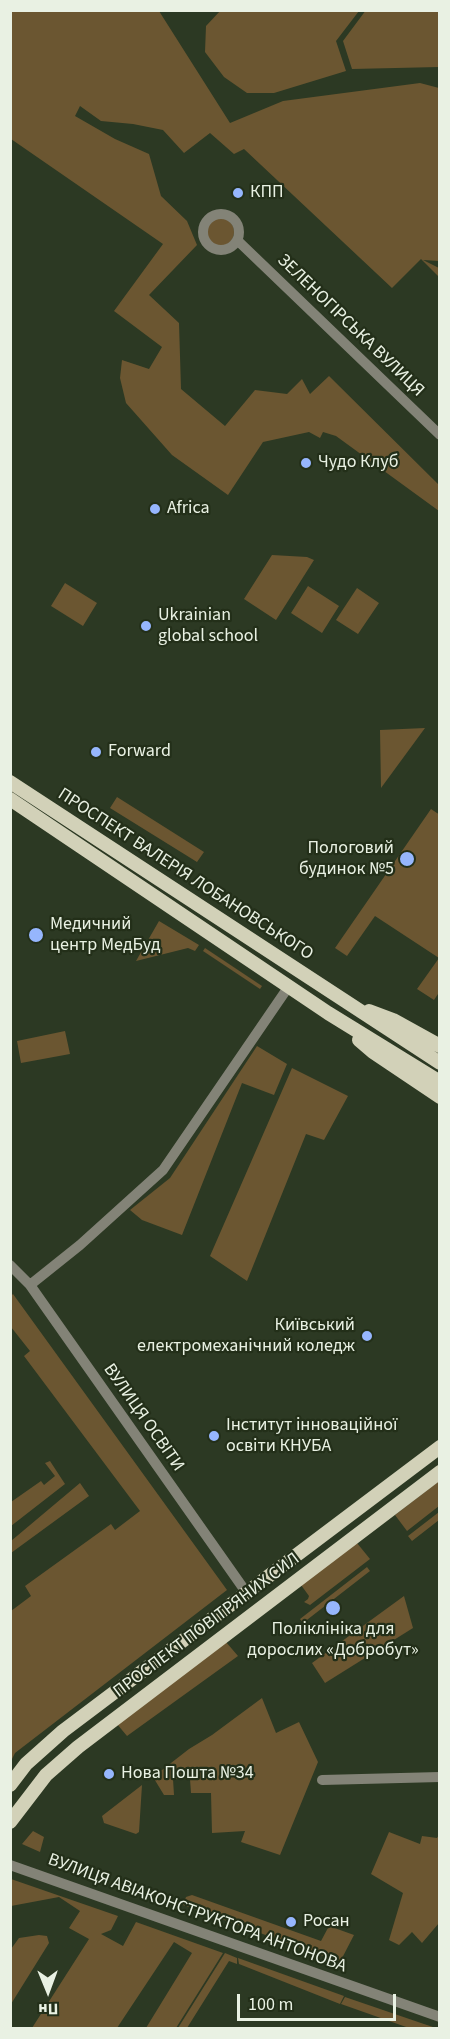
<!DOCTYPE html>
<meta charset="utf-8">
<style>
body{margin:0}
#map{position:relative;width:450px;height:2039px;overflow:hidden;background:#2c3923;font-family:"Source Sans 3",sans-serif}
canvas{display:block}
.frame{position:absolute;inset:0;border:12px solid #e9f1e3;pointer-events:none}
.north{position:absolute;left:18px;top:1961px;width:60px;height:60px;-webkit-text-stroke:4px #232f19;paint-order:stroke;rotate:179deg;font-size:16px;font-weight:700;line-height:24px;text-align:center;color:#e9f1e3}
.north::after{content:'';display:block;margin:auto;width:21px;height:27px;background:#e9f1e3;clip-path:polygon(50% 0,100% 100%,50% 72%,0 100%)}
.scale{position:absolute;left:237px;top:1994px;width:159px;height:27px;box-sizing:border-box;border:3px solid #e9f1e3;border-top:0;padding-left:8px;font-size:18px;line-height:21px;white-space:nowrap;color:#e9f1e3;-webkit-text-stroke:4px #232f19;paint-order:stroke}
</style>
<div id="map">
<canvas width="450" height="2039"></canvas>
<div class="frame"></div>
<div class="north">Пн</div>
<div class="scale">100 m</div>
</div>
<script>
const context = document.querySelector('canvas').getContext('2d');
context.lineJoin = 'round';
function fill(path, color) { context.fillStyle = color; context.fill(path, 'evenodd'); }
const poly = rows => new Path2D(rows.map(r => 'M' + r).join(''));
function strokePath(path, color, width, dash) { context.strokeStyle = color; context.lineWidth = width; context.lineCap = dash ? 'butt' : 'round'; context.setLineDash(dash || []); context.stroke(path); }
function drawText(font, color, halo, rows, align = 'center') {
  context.font = font + ' "Source Sans 3",sans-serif'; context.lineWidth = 4.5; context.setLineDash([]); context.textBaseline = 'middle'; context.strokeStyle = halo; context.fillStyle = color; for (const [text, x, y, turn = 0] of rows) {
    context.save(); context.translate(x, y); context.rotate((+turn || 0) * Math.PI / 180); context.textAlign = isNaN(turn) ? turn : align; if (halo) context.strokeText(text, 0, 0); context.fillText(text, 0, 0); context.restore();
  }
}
fill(poly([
 [11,10,159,11,230,123,283,101,420,83,439,88,439,261,423,260,439,268,439,277,421,259,392,288,244,149,234,154,210,133,184,153,163,130,133,124,101,121,80,106,75,116,115,139,149,154,161,196,187,221,197,245,149,295,179,323,181,389,225,426,255,390,287,394,302,379,310,394,329,376,439,485,439,511,336,436,323,432,320,438,309,432,263,442,228,495,172,455,126,403,120,378,122,360,149,369,162,347,114,311,163,244,11,139],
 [221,10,359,11,336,41,346,71,274,93,247,93,224,77,205,52,206,26],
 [366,10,439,11,439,67,352,69,343,41],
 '206 232a14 14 0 1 1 28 0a14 14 0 1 1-28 0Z',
 [272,555,307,557,314,560,276,620,244,599],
 [65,583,97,603,83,626,51,606],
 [308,586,339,606,322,633,291,613],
 [357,588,379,603,358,634,336,620],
 [425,728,381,788,380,730],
 [117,797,204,852,197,862,110,808],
 [431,809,440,815,440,991,434,1000,417,989,439,958,375,916,347,956,335,948],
 [159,921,199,945,195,951,188,948,136,961],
 [205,948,262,986,260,989,203,951],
 [65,1031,70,1054,21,1063,17,1041],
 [257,1046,287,1064,274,1095,242,1083,182,1235,142,1220,130,1210,170,1178],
 [292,1068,348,1096,324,1140,306,1134,247,1281,210,1256],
 [13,1294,227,1590,15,1753,11,1761,11,1611,31,1596,25,1586,111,1524,115,1530,140,1511,24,1356,30,1351,11,1327,11,1296],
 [50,1461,65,1484,11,1526,11,1502,41,1481,44,1485,55,1476,45,1463],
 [439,1481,439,1506,407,1531,395,1515],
 [80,1483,89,1496,11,1553,11,1541],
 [439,1512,439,1520,412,1541,408,1536],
 [357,1543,370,1559,310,1605,304,1602,308,1599,309,1596,301,1585],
 [367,1567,370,1571,303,1623,300,1619],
 [404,1596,413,1628,325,1683,312,1663],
 [226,1642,238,1656,127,1736,117,1724],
 [262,1698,276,1733,299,1722,318,1762,280,1855,241,1842,245,1831,212,1833,211,1793,191,1793,190,1779,173,1779,174,1795,164,1795,153,1777,189,1749,212,1735],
 [142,1785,139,1832,136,1834,104,1823,102,1816],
 [33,1831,44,1837,40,1852,22,1844],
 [389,1832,420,1844,422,1836,437,1838,439,1835,439,1923,422,1943,412,1932,399,1945,389,1940,403,1893,371,1874],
 [11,1879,118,1916,111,1930,101,1934,123,1946,136,1922,223,1953,176,2028,146,2028,192,1953,174,1942,117,2028,32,2028,89,1939,69,1928,80,1911,59,1897,11,1906],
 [192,1895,321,1941,329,1926,354,1935,340,1962,183,1905,186,1897],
 [39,1935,47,1936,49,1943,11,2004,11,1949,19,1938],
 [225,1953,237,1958,237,1964,229,1961,187,2028,178,2028],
 [238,1958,344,1996,340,2004,239,1964],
 [345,1997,421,2023,436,2028,409,2028,341,2004]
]), '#6b5631');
strokePath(poly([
 '203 232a18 18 0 1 1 36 0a18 18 0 1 1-36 0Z',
 [237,240,440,435],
 [10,1265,30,1285,246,1592],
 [30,1285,80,1245,163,1170,289,986],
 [322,1780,440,1777],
 [10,1865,440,2017]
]), '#838377', 10);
strokePath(poly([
 [10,782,440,1063],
 [10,799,328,1013,440,1082],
 [369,1011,393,1020,440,1046],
 [359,1040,373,1052,440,1097],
 [10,1785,26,1764,63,1731,440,1447],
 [10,1822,46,1775,78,1747,440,1472]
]), '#d2d1b8', 14);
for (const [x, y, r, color] of [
 [238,193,6,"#96b6fd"],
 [306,463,6,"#96b6fd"],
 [155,509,6,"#96b6fd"],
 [146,626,6,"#96b6fd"],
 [96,752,6,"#96b6fd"],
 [407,859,8,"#96b6fd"],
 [36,935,8,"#96b6fd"],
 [367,1336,6,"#96b6fd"],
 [214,1436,6,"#96b6fd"],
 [333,1608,8,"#96b6fd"],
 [109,1774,6,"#96b6fd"],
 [291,1922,6,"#96b6fd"]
]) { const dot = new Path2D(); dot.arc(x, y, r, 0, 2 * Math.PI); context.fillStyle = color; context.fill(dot); strokePath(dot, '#232f19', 2); }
drawText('18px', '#e9f1e3', '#232f19', [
 ["КПП",250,193],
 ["Чудо Клуб",318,463],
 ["Africa",167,509],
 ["Ukrainian",158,616],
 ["global school",158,637],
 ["Forward",108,752],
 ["Пологовий",394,849,"right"],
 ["будинок №5",394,870,"right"],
 ["Медичний",50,925],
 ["центр МедБуд",50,946],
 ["Київський",355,1326,"right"],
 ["електромеханічний коледж",355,1347,"right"],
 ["Інститут інноваційної",226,1426],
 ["освіти КНУБА",226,1447],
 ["Поліклініка для",333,1630,"center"],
 ["дорослих «Добробут»",333,1651,"center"],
 ["Нова Пошта №34",121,1774],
 ["Росан",303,1922]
], 'left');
drawText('18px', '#e9f1e3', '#232f19', [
 ["ЗЕЛЕНОГІРСЬКА ВУЛИЦЯ",350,326,44],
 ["ПРОСПЕКТ ВАЛЕРІЯ ЛОБАНОВСЬКОГО",185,875,33],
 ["ВУЛИЦЯ ОСВІТИ",143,1418,55],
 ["ПРОСПЕКТ ПОВІТРЯНИХ СИЛ",207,1626,-37],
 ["ВУЛИЦЯ АВІАКОНСТРУКТОРА АНТОНОВА",197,1914,20]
]);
</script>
